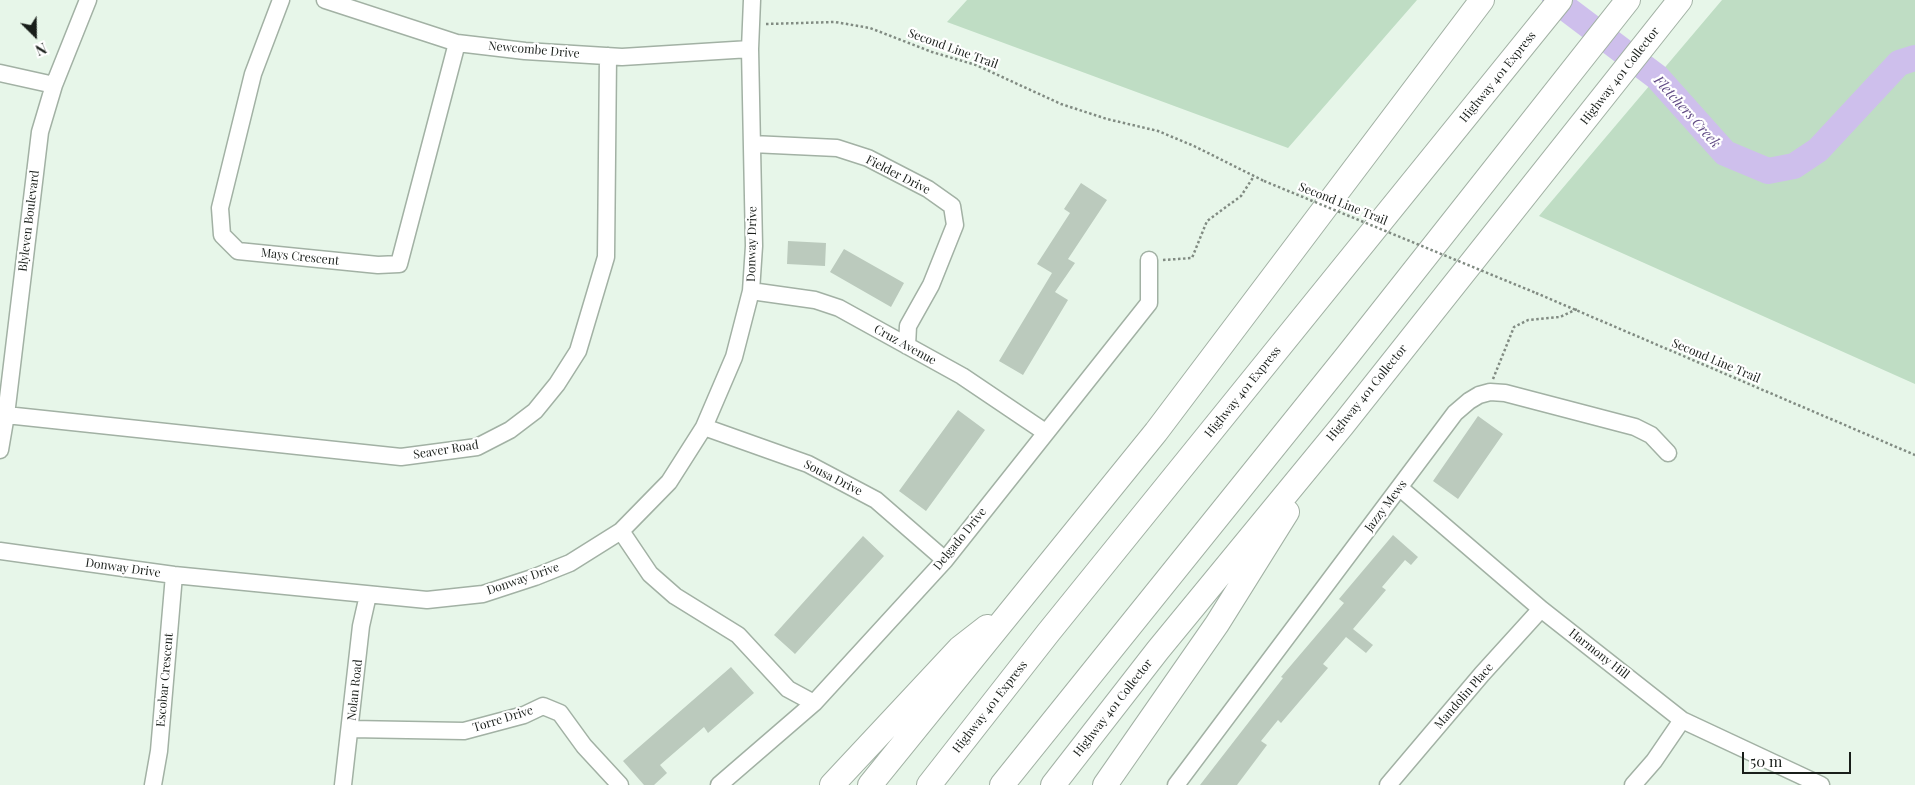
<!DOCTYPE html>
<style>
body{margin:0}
#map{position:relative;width:1915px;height:785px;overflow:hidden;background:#e7f6e9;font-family:"Playfair Display",serif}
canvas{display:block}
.north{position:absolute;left:10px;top:10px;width:50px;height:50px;-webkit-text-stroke:4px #fff;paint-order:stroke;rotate:157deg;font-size:14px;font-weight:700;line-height:20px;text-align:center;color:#191e1a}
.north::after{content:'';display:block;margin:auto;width:18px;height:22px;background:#191e1a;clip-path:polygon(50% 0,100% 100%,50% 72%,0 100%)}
.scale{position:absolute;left:1742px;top:752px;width:109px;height:22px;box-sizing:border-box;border:2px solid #191e1a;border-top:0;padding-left:6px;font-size:15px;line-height:18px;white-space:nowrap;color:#191e1a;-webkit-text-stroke:4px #fff;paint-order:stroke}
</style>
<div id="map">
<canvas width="1915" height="785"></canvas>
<div class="north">N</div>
<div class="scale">50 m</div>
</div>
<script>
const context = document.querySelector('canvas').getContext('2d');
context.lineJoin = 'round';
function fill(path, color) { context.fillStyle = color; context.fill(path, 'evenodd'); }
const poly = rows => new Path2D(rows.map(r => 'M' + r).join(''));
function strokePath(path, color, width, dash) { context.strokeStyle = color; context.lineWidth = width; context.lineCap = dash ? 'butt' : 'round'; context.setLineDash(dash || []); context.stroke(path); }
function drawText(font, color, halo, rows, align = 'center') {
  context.font = font + ' "Playfair Display",serif'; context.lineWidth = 4.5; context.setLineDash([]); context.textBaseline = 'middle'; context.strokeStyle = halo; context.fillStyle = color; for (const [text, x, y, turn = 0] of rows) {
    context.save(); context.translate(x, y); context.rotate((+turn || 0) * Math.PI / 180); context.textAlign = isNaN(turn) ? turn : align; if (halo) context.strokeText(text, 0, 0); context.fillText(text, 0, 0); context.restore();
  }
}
fill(poly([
 [967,0,1417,0,1288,148,947,22],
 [1722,0,1915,0,1915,384,1539,216]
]), '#bfddc4');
strokePath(poly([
 [1555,0,1657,77,1725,153,1768,171,1794,166,1818,150,1899,63,1915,58]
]), '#cebfec', 26);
fill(poly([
 [1081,183,1107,200,1068,259,1075,263,1055,292,1068,300,1023,375,999,361,1052,273,1037,264,1070,213,1064,209],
 [788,241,826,243,825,266,787,264],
 [844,249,904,283,891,307,830,272],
 [958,410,985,430,926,511,899,491],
 [1478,416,1503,434,1458,499,1433,481],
 [1393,535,1418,557,1411,565,1405,560,1382,587,1386,590,1353,629,1373,645,1366,653,1346,637,1323,664,1328,668,1281,723,1278,720,1261,741,1267,745,1237,785,1200,785,1283,678,1281,677,1344,603,1339,599],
 [863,536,884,556,795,654,774,635],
 [731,667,754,693,708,733,704,727,660,765,667,773,654,785,644,785,623,761]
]), '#bbcabd');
const minor = poly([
 [281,0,253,74,220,208,222,235,238,251,378,265,399,264,457,43],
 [325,0,457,43,525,51,622,57,750,49],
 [0,73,54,85],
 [752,144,837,148,868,158,928,189,952,206,955,225,931,285,908,326,907,346],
 [751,291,815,300,839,308,962,376,1045,432],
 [6,415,401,457,477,447,510,430,535,411,557,384,578,351,606,257,608,56],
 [704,427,808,464,876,500,945,560],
 [0,450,6,415,40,132,54,85,88,0],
 [1400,488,1541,609,1682,720,1821,785],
 [621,531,650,574,675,596,738,635,788,689,814,703],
 [0,551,174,575,427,600,483,594,535,577,570,563,621,531,669,482,704,427,734,357,751,291,754,246,750,49,752,0],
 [351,729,464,731,524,715,543,706,560,713,584,746,620,785],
 [153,785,159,751,174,575],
 [343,785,361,626,368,595],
 [719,785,814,703,945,560,1149,303,1149,260],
 [1176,785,1455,413,1469,401,1479,395,1490,392,1505,393,1635,427,1651,435,1668,453],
 [1388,785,1482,674,1541,609],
 [1633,785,1654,761,1682,720]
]);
const highway = poly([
 [832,785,960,648,987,627],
 [870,785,1156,432,1482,0],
 [929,785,1048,633,1560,0],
 [1002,785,1347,356,1628,0],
 [1053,785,1158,650,1342,426,1680,0],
 [1105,785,1217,624,1287,512]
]);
strokePath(minor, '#a2b1a4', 19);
strokePath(highway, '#a2b1a4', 26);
strokePath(poly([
 [766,24,835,22,870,28,932,52,976,65,1061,104,1107,119,1158,131,1194,146,1264,181],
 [1163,260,1192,258,1207,221,1241,196,1254,176],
 [1536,293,1915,455],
 [1493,379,1514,327,1528,320,1560,317,1577,309]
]), '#818b82', 2.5, [2.5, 2.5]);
strokePath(minor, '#fff', 16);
strokePath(highway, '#fff', 24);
strokePath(poly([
 [1264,181,1536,293]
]), '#818b82', 2.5, [2.5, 2.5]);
drawText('12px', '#191e1a', '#fff', [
 ["Second Line Trail",953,49,20],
 ["Newcombe Drive",534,50,5],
 ["Highway 401 Collector",1620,76,-52],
 ["Highway 401 Express",1498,77,-51],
 ["Fielder Drive",898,175,27],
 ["Second Line Trail",1343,204,22],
 ["Blyleven Boulevard",29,221,-83],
 ["Donway Drive",752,244,-89],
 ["Mays Crescent",300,257,6],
 ["Cruz Avenue",905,345,29],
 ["Second Line Trail",1716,361,23],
 ["Highway 401 Express",1243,392,-51],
 ["Highway 401 Collector",1367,393,-51],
 ["Seaver Road",446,450,-9],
 ["Sousa Drive",833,478,27],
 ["Jazzy Mews",1386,506,-53],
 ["Delgado Drive",960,539,-51],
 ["Donway Drive",123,568,8],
 ["Donway Drive",523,579,-19],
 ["Harmony Hill",1599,654,38],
 ["Escobar Crescent",165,680,-85],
 ["Nolan Road",355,690,-84],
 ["Mandolin Place",1464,696,-49],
 ["Highway 401 Express",990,707,-52],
 ["Highway 401 Collector",1113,708,-52],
 ["Torre Drive",503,719,-17]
]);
drawText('italic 14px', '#604a84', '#fff', [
 ["Fletchers Creek",1687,112,48]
]);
</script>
